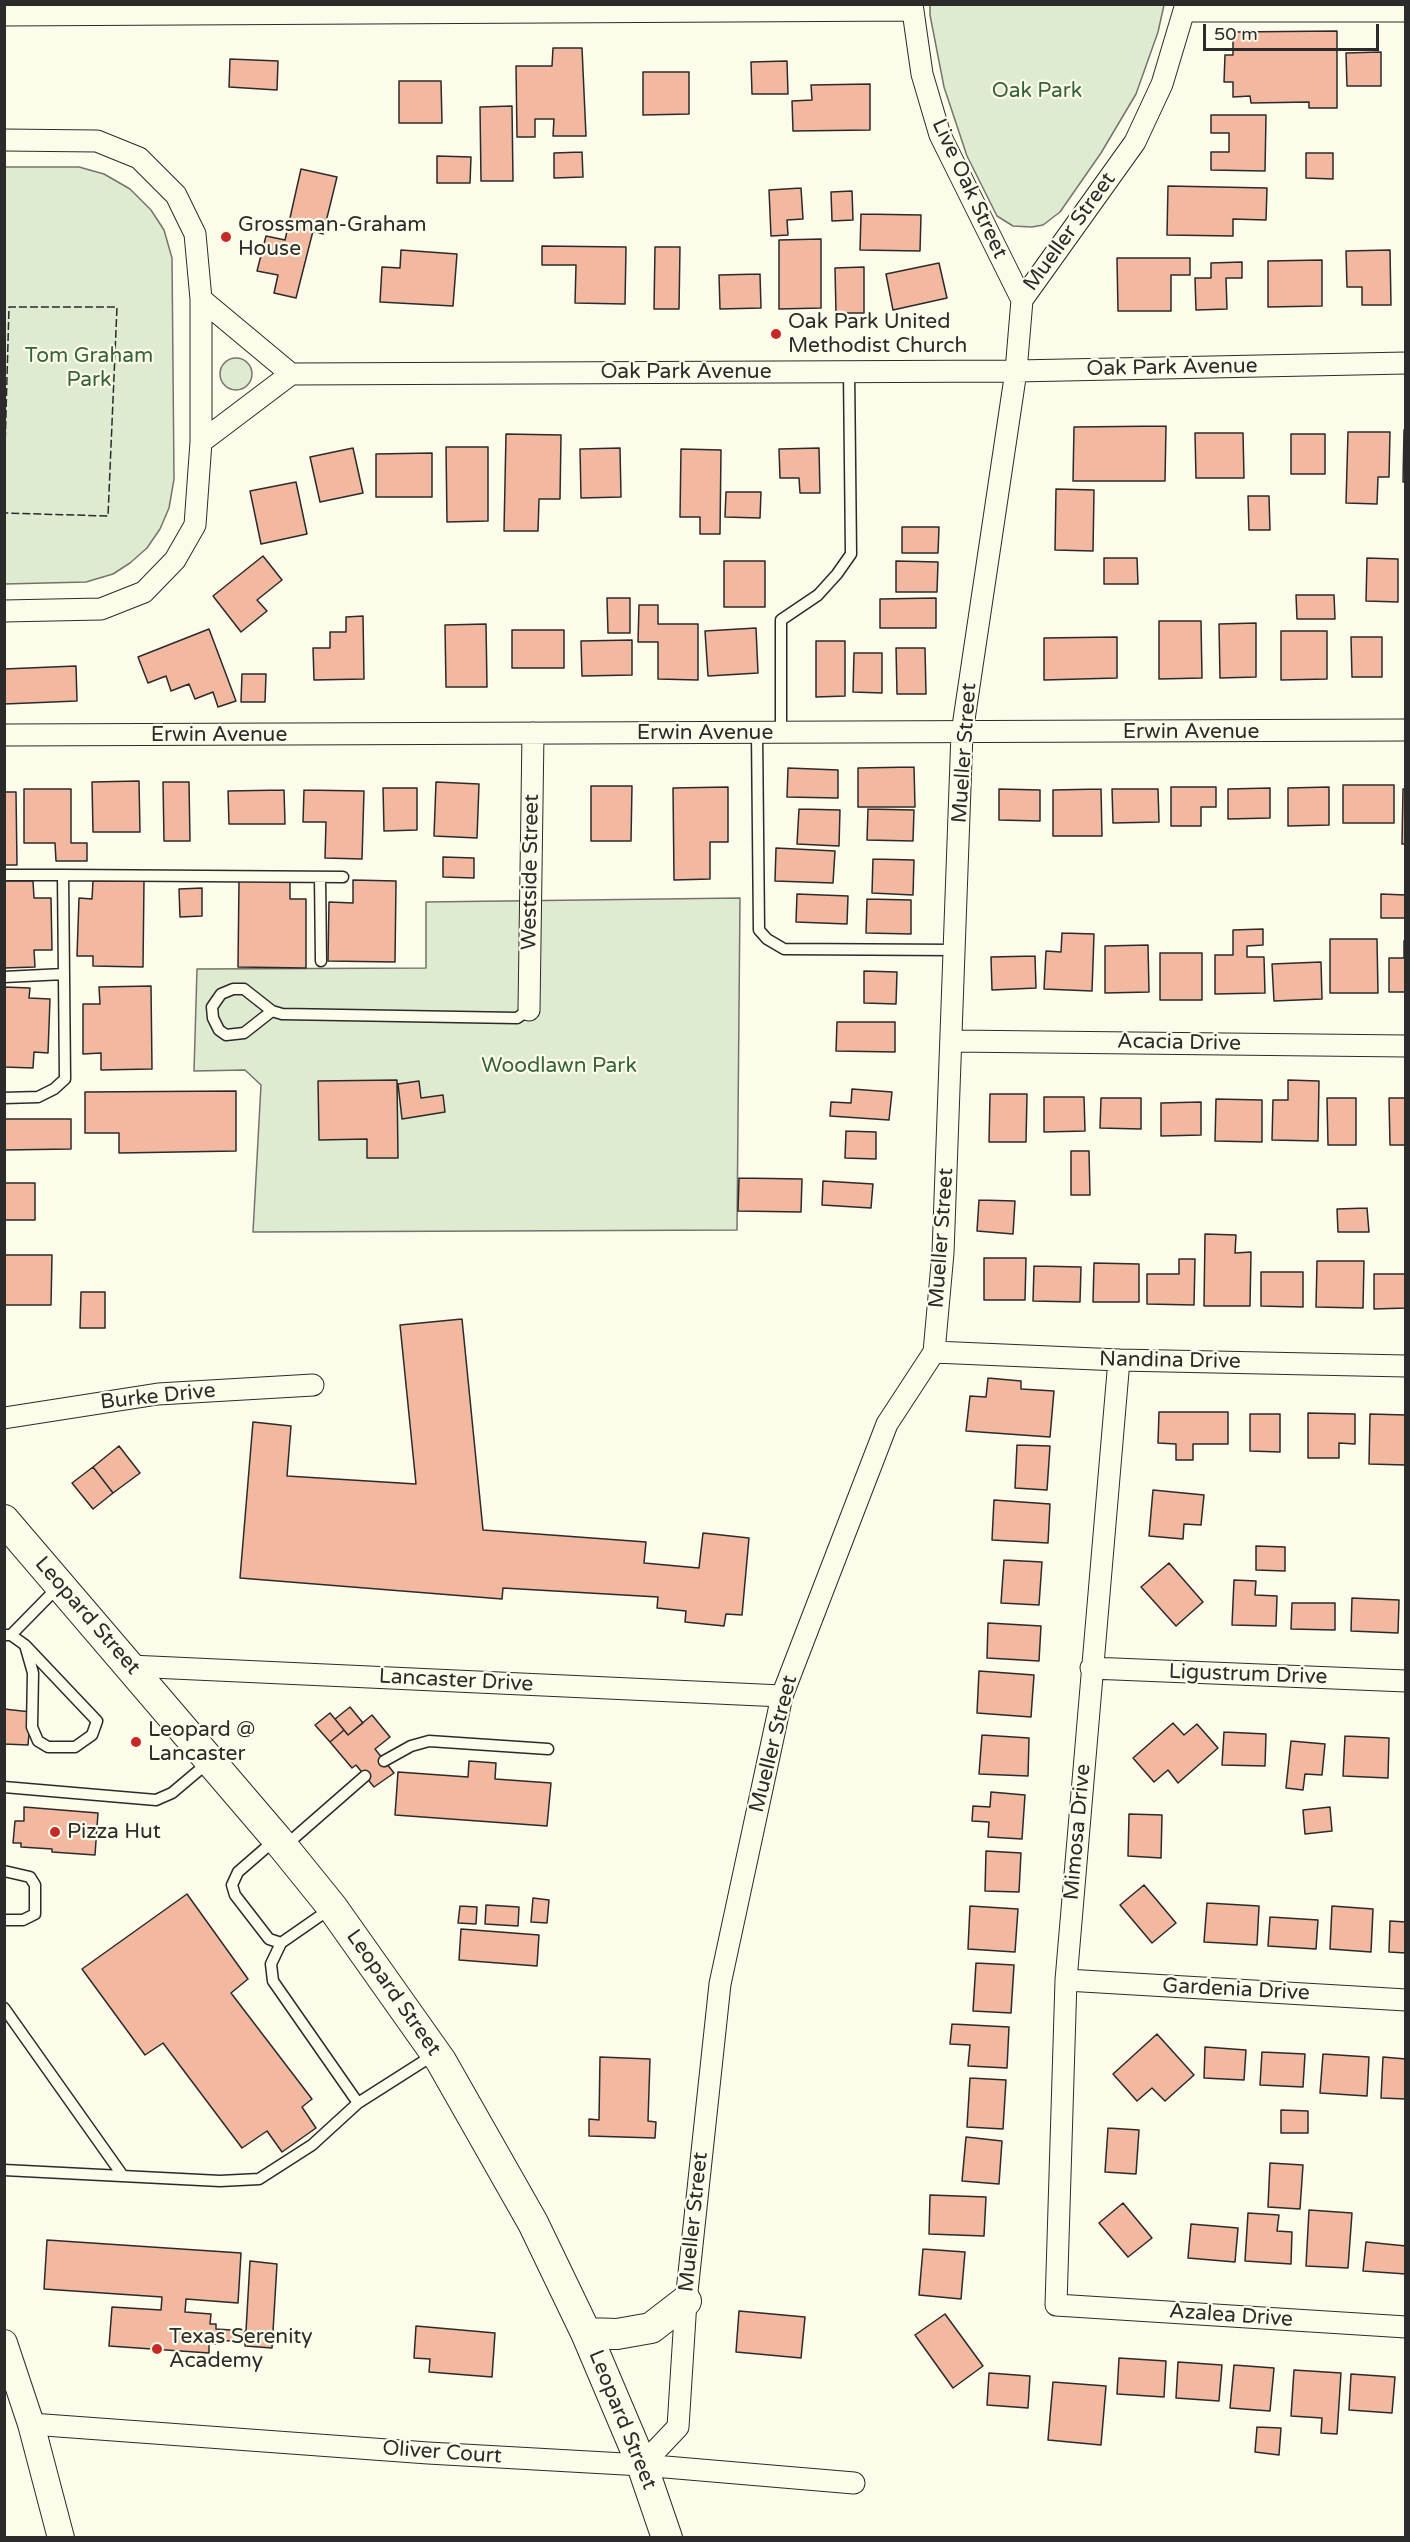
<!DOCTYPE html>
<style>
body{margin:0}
#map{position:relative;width:1410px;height:2542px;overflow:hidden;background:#fdfbea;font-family:"Varela Round",sans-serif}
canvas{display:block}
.frame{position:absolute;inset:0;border:6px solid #2b2b2b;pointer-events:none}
.scale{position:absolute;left:1203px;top:24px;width:176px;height:27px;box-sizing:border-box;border:3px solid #2b2b2b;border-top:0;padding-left:8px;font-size:18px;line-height:21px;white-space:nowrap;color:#2b2b2b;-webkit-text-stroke:4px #fdfbea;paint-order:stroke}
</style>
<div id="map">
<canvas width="1410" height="2542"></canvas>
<div class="frame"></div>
<div class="scale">50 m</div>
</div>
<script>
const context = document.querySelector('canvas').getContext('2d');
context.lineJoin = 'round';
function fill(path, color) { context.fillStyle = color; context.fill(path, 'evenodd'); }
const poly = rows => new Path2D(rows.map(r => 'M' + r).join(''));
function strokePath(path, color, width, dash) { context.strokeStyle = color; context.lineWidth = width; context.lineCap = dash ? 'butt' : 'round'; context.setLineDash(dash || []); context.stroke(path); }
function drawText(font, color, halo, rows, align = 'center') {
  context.font = font + ' "Varela Round",sans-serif'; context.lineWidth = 4.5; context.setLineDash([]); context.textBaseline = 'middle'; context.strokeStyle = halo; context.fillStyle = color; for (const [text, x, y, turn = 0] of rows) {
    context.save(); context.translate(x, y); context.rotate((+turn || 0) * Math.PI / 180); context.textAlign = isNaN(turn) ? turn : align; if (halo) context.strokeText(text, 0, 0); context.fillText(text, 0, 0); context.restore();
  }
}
const green = poly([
 [930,5,1164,5,1158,32,1136,94,1101,153,1060,212,1043,225,1032,227,1013,226,997,216,967,156,944,87,930,15,930,5],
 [5,167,79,167,104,174,130,189,151,210,164,230,172,258,174,479,169,508,160,529,147,548,130,563,113,574,86,582,5,584,5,167],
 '220 374a16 16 0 1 1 32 0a16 16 0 1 1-32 0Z',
 [740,898,737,1230,253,1232,261,1085,245,1070,194,1071,197,969,426,968,426,902,740,898]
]);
fill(green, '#deebd1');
strokePath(green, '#74746e', 1.5);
const building = poly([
 [1337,31,1337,108,1309,108,1309,102,1251,103,1250,96,1233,97,1233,82,1224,82,1225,55,1233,55,1233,32,1337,31],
 [553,48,582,48,586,136,553,136,554,119,535,119,535,137,517,137,516,66,552,66,553,48],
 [1381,52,1381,86,1347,86,1346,53,1381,52],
 [230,59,278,61,277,90,229,87,230,59],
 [787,61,788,94,752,94,751,62,787,61],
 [643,72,689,72,689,114,643,115,643,72],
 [399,81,441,81,442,123,399,123,399,81],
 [870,84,870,130,793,131,792,101,812,100,811,85,870,84],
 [512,106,513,181,481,181,480,107,512,106],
 [1211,115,1266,115,1265,171,1211,170,1211,152,1229,152,1229,133,1211,133,1211,115],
 [582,152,583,177,554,178,554,153,582,152],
 [1306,153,1333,153,1333,179,1306,178,1306,153],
 [437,156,471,157,470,183,437,183,437,156],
 [301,169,337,177,323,234,313,231,296,298,274,293,278,275,257,271,266,236,285,240,301,169],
 [1168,186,1267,188,1266,220,1233,219,1233,236,1167,235,1168,186],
 [801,188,803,219,787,220,788,235,771,236,769,190,801,188],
 [852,191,853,220,832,221,831,192,852,191],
 [861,214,921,215,920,251,860,250,861,214],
 [821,239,821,308,779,309,779,240,821,239],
 [542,246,626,247,625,304,575,303,576,265,542,265,542,246],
 [655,247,680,247,679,309,654,309,655,247],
 [401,250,457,254,453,306,380,302,382,267,400,268,401,250],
 [1390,250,1391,305,1362,305,1362,287,1347,287,1346,251,1390,250],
 [1117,258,1190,258,1190,275,1171,275,1171,311,1118,311,1117,258],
 [1322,260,1322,306,1268,307,1268,261,1322,260],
 [1242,262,1242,278,1226,278,1227,309,1196,310,1195,278,1211,278,1211,263,1242,262],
 [939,263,947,298,893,310,886,274,939,263],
 [864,267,864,313,836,313,835,268,864,267],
 [760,274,761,308,720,309,719,275,760,274],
 [1166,426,1165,481,1073,481,1074,427,1166,426],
 [1404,430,1406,430,1406,482,1403,482,1404,430],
 [1348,432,1390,432,1389,477,1378,477,1377,504,1346,503,1348,432],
 [1195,433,1243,433,1244,478,1196,478,1195,433],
 [506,434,561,435,560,499,539,499,538,531,504,531,506,434],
 [1291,434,1325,434,1325,474,1291,474,1291,434],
 [446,447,488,447,488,521,447,522,446,447],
 [353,448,363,493,320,502,310,457,353,448],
 [620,448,621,497,581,498,580,449,620,448],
 [819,448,820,493,800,493,799,478,780,478,779,449,819,448],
 [681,449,721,450,720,534,700,534,700,517,680,517,681,449],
 [432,453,432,497,376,497,376,454,432,453],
 [296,482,307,534,261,544,250,491,296,482],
 [1056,489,1094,490,1093,551,1055,550,1056,489],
 [726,492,761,492,760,518,725,517,726,492],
 [1248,496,1269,496,1270,530,1249,530,1248,496],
 [902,527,939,527,938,553,902,553,902,527],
 [263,556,282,580,257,600,267,611,241,632,213,596,263,556],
 [1104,558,1137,558,1138,584,1104,584,1104,558],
 [1367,558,1398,559,1398,602,1366,601,1367,558],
 [724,561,765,561,765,607,724,607,724,561],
 [896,561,938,562,937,592,896,592,896,561],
 [1296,595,1334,595,1335,619,1297,619,1296,595],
 [607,598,630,598,630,633,608,633,607,598],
 [936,598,936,628,880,628,880,599,936,598],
 [639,605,658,605,658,624,698,624,698,680,658,679,658,642,638,642,639,605],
 [363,616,364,679,314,680,313,648,330,648,330,632,346,632,346,617,363,616],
 [1159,621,1201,621,1202,678,1159,679,1159,621],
 [1256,623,1256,677,1220,678,1219,624,1256,623],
 [486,624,487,687,446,687,445,625,486,624],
 [756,628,758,673,708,676,705,631,756,628],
 [209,629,236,701,218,707,213,692,195,699,189,684,171,691,166,676,148,683,138,657,209,629],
 [512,630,564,630,564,668,512,668,512,630],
 [1281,631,1327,631,1327,679,1281,680,1281,631],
 [1117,637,1117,678,1044,680,1044,638,1117,637],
 [1351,637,1382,637,1382,677,1352,677,1351,637],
 [632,640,632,675,582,676,581,641,632,640],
 [816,641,845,641,845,696,816,697,816,641],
 [896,648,925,648,926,694,897,694,896,648],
 [854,653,882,653,882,693,853,692,854,653],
 [76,666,77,701,4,704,4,669,76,666],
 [242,674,266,674,265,702,241,702,242,674],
 [914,767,915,807,858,807,858,768,914,767],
 [788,768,838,770,838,798,787,797,788,768],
 [139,781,140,832,93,832,92,782,139,781],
 [163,782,189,782,190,841,164,841,163,782],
 [436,782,479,784,477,838,434,836,436,782],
 [1343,785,1394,785,1394,823,1343,823,1343,785],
 [591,786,632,786,631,841,591,841,591,786],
 [728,787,728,842,710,842,710,879,674,880,673,788,728,787],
 [1171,787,1216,787,1216,807,1201,807,1201,826,1171,826,1171,787],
 [1329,787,1329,825,1288,826,1288,788,1329,787],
 [383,788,417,788,417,830,384,831,383,788],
 [1270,788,1270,818,1228,819,1228,789,1270,788],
 [24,789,71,789,71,843,87,843,87,861,56,861,55,843,24,843,24,789],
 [999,789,1040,790,1040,821,999,820,999,789],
 [1101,789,1102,836,1053,836,1053,790,1101,789],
 [1112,789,1158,789,1159,822,1113,823,1112,789],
 [1403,789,1406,789,1406,844,1402,844,1403,789],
 [284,790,285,824,229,824,228,791,284,790],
 [304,790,364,791,362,859,325,858,326,822,303,822,304,790],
 [4,792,16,792,17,865,4,865,4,792],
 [799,809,840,810,839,846,797,844,799,809],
 [868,809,914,810,913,841,867,840,868,809],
 [776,848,835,851,833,883,775,881,776,848],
 [443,857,474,858,474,878,443,877,443,857],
 [873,859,914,860,913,895,872,893,873,859],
 [353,880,396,881,395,962,328,961,329,902,353,903,353,880],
 [4,881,33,881,34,898,51,898,52,950,34,950,35,967,4,968,4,881],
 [93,881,144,881,143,967,93,966,93,956,77,956,79,898,92,899,93,881],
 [239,881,290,881,290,899,306,899,306,968,238,967,239,881],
 [202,888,202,916,180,917,179,889,202,888],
 [797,894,848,896,847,924,796,922,797,894],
 [1381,894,1406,895,1406,918,1381,918,1381,894],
 [867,899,911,900,911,934,866,933,867,899],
 [1263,929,1263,945,1247,946,1247,957,1264,957,1265,993,1215,994,1215,955,1233,955,1233,930,1263,929],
 [1062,933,1094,934,1092,991,1044,989,1046,951,1061,952,1062,933],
 [1330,939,1377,939,1378,993,1330,993,1330,939],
 [1404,941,1406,992,1389,992,1389,958,1404,958,1404,941],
 [1148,945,1149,992,1105,993,1105,946,1148,945],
 [1160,953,1202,953,1202,1000,1160,1000,1160,953],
 [1035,956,1036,988,992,990,991,957,1035,956],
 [1321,962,1322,999,1274,1001,1272,964,1321,962],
 [864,971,897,972,896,1004,864,1003,864,971],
 [151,986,152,1069,101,1070,101,1053,83,1054,83,1004,100,1004,99,987,151,986],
 [4,987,30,988,29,998,50,999,48,1053,34,1052,33,1068,4,1067,4,987],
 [837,1022,895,1022,895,1052,836,1051,837,1022],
 [397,1080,398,1158,367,1158,367,1139,319,1140,318,1081,397,1080],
 [1288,1080,1319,1081,1318,1141,1272,1140,1273,1100,1288,1100,1288,1080],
 [419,1081,421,1098,443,1095,445,1112,402,1119,398,1084,419,1081],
 [852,1089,892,1092,889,1120,830,1116,831,1102,851,1103,852,1089],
 [236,1091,236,1151,119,1153,119,1133,85,1133,85,1092,236,1091],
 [990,1094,1027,1094,1026,1142,989,1142,990,1094],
 [1044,1097,1084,1097,1085,1131,1044,1132,1044,1097],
 [1101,1098,1141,1098,1141,1129,1100,1128,1101,1098],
 [1327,1098,1356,1098,1356,1145,1328,1145,1327,1098],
 [1389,1098,1406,1098,1406,1145,1390,1145,1389,1098],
 [1216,1099,1262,1100,1262,1142,1215,1141,1216,1099],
 [1201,1102,1201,1135,1161,1136,1161,1103,1201,1102],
 [4,1119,71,1119,71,1149,4,1150,4,1119],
 [846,1131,876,1132,876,1159,845,1158,846,1131],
 [1071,1151,1089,1151,1090,1195,1071,1195,1071,1151],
 [739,1178,802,1179,801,1212,738,1211,739,1178],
 [823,1181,873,1184,871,1208,822,1205,823,1181],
 [4,1183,35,1183,35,1220,4,1220,4,1183],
 [979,1200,1015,1201,1013,1234,977,1231,979,1200],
 [1367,1208,1369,1232,1338,1232,1337,1209,1367,1208],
 [1205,1234,1236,1235,1235,1253,1251,1252,1250,1306,1204,1306,1205,1234],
 [4,1255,52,1255,51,1305,4,1305,4,1255],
 [984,1258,1026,1258,1025,1300,984,1300,984,1258],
 [1179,1259,1195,1259,1194,1305,1147,1304,1147,1274,1179,1274,1179,1259],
 [1317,1261,1364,1261,1363,1308,1316,1307,1317,1261],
 [1094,1263,1139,1264,1139,1302,1093,1302,1094,1263],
 [1034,1266,1081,1267,1080,1302,1033,1301,1034,1266],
 [1261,1272,1303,1272,1303,1307,1261,1306,1261,1272],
 [1374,1274,1406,1274,1406,1308,1374,1309,1374,1274],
 [81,1292,105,1292,105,1328,80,1328,81,1292],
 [462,1319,483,1530,646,1542,644,1563,699,1568,703,1533,749,1538,742,1615,726,1614,724,1626,685,1622,686,1611,657,1608,658,1597,503,1588,502,1599,240,1578,253,1422,291,1426,287,1476,416,1484,400,1325,462,1319],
 [988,1378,1021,1381,1021,1389,1054,1391,1050,1437,966,1431,970,1396,986,1397,988,1378],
 [1159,1412,1228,1412,1228,1444,1193,1444,1193,1460,1176,1460,1176,1444,1158,1443,1159,1412],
 [1308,1413,1355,1414,1355,1444,1339,1443,1339,1458,1308,1458,1308,1413],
 [1250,1414,1280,1414,1280,1452,1250,1451,1250,1414],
 [1370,1414,1406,1415,1406,1465,1369,1464,1370,1414],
 [1017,1445,1050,1446,1047,1490,1015,1488,1017,1445],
 [119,1446,140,1473,113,1493,93,1467,119,1446],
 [93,1467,113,1493,93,1509,72,1483,93,1467],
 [1153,1490,1204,1495,1201,1525,1184,1524,1183,1539,1149,1536,1153,1490],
 [994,1500,1050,1504,1048,1543,992,1540,994,1500],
 [1256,1546,1285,1547,1285,1571,1256,1570,1256,1546],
 [1004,1560,1042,1562,1039,1605,1001,1603,1004,1560],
 [1169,1563,1203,1602,1176,1626,1141,1587,1169,1563],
 [1234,1580,1256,1581,1255,1595,1277,1596,1276,1626,1232,1625,1234,1580],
 [1352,1598,1399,1600,1398,1633,1351,1631,1352,1598],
 [1292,1603,1335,1603,1335,1630,1291,1629,1292,1603],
 [988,1623,1041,1626,1039,1661,987,1658,988,1623],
 [979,1671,1034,1675,1031,1717,977,1713,979,1671],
 [350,1707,363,1723,348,1735,335,1719,350,1707],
 [4,1709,31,1712,28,1745,4,1744,4,1709],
 [330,1713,344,1730,330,1742,315,1725,330,1713],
 [372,1715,390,1737,375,1749,394,1773,374,1787,356,1765,352,1768,330,1742,344,1730,348,1735,372,1715],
 [1173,1723,1184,1735,1197,1724,1218,1748,1178,1783,1168,1770,1154,1782,1133,1758,1173,1723],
 [1224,1732,1266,1734,1265,1766,1222,1765,1224,1732],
 [982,1735,1029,1738,1028,1776,979,1774,982,1735],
 [1345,1736,1389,1738,1388,1778,1343,1776,1345,1736],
 [1291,1741,1325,1744,1322,1775,1305,1774,1303,1790,1286,1788,1291,1741],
 [469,1761,496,1763,495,1779,551,1783,547,1826,395,1815,398,1772,468,1777,469,1761],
 [991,1792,1025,1795,1022,1839,988,1837,989,1822,972,1821,973,1806,990,1807,991,1792],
 [24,1807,98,1813,95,1855,52,1852,52,1849,21,1847,21,1843,13,1843,15,1821,24,1821,24,1807],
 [1330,1807,1332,1831,1305,1834,1303,1810,1330,1807],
 [1129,1814,1162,1815,1161,1858,1128,1856,1129,1814],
 [986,1851,1021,1853,1019,1892,985,1891,986,1851],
 [1144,1885,1176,1923,1152,1943,1120,1905,1144,1885],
 [187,1894,248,1979,231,1993,312,2099,302,2107,316,2128,282,2152,267,2131,242,2148,163,2043,145,2055,82,1969,187,1894],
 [533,1898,549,1900,547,1923,531,1922,533,1898],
 [1207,1903,1259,1906,1257,1945,1204,1942,1207,1903],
 [486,1905,519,1907,518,1926,485,1924,486,1905],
 [460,1906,477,1907,476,1924,458,1923,460,1906],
 [970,1906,1018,1909,1015,1952,968,1949,970,1906],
 [1332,1906,1373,1909,1371,1952,1330,1949,1332,1906],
 [1270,1917,1318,1920,1316,1949,1268,1946,1270,1917],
 [1390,1921,1406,1922,1406,1953,1389,1952,1390,1921],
 [461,1929,539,1935,537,1966,459,1960,461,1929],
 [976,1963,1014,1965,1011,2013,973,2011,976,1963],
 [952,2024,1009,2027,1007,2068,968,2066,970,2045,950,2044,952,2024],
 [1157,2034,1194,2075,1165,2101,1152,2088,1137,2101,1113,2074,1157,2034],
 [1205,2047,1246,2050,1244,2080,1204,2078,1205,2047],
 [1262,2052,1305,2054,1303,2087,1260,2085,1262,2052],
 [1323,2054,1369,2057,1367,2096,1320,2093,1323,2054],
 [600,2057,650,2059,648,2121,656,2122,655,2138,589,2136,589,2119,599,2120,600,2057],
 [1383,2057,1406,2059,1406,2099,1381,2098,1383,2057],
 [970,2078,1006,2080,1003,2129,967,2127,970,2078],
 [1281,2110,1308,2111,1308,2133,1281,2133,1281,2110],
 [1108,2128,1139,2130,1136,2174,1105,2172,1108,2128],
 [966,2137,1002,2141,999,2184,962,2181,966,2137],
 [1270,2163,1303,2165,1300,2209,1268,2207,1270,2163],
 [930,2195,986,2197,984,2236,929,2234,930,2195],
 [1123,2203,1152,2238,1128,2257,1099,2223,1123,2203],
 [1309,2210,1352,2213,1348,2268,1306,2266,1309,2210],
 [1248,2213,1279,2215,1277,2231,1292,2232,1291,2264,1245,2261,1248,2213],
 [1191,2224,1238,2228,1235,2262,1188,2258,1191,2224],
 [47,2240,241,2253,238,2303,186,2299,185,2312,211,2314,210,2324,216,2324,216,2329,246,2331,250,2261,277,2264,272,2348,245,2346,245,2342,216,2340,215,2344,209,2344,209,2353,109,2346,112,2307,161,2310,162,2297,44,2289,47,2240],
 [1366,2242,1406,2246,1406,2274,1363,2271,1366,2242],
 [923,2249,965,2252,961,2299,919,2295,923,2249],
 [739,2311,805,2317,801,2358,736,2352,739,2311],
 [945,2314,983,2366,953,2388,915,2335,945,2314],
 [416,2326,495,2333,492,2377,429,2372,430,2359,414,2358,416,2326],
 [1119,2358,1166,2361,1164,2397,1117,2394,1119,2358],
 [1178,2362,1222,2365,1219,2401,1176,2398,1178,2362],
 [1234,2365,1274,2368,1270,2411,1230,2408,1234,2365],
 [1294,2370,1341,2373,1337,2434,1321,2433,1322,2418,1291,2416,1294,2370],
 [989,2373,1030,2376,1028,2408,987,2405,989,2373],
 [1351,2374,1395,2377,1392,2413,1349,2410,1351,2374],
 [1053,2382,1106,2386,1101,2445,1048,2440,1053,2382],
 [1257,2427,1281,2428,1279,2455,1255,2452,1257,2427]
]);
fill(building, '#f2b8a0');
strokePath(building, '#2b2b2b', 1.5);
const service = poly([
 [757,733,759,930,767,939,784,949,955,950],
 [781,733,781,620,818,595,837,574,851,554,849,371],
 [4,875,63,875,65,1079,54,1089,38,1097,4,1098],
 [63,875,343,877],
 [320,877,321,961],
 [4,977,64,974],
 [272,1011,244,1033,226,1035,219,1030,213,1018,212,1007,221,994,233,989,244,989,272,1011,282,1014,517,1018,529,1010],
 [5,1635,11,1635,59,1586],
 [11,1635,25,1645,97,1721,92,1735,75,1747,48,1747,38,1741,32,1727,33,1673,25,1645],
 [384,1761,411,1746,429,1741,548,1749],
 [4,1787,156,1800,172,1793,210,1761],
 [276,1839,238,1872,232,1885,235,1895,269,1939,281,1943,330,1909],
 [286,1845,365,1776],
 [4,1871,30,1877,35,1885,35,1914,23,1920,4,1920],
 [281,1943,271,1964,273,1981,358,2103],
 [4,2008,123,2176],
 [4,2170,220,2181,259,2179,312,2145,358,2103,435,2054]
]);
const minor = poly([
 [912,4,922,74,940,135,1022,300],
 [1186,11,1406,11],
 [4,15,912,10],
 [4,140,97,141,139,158,176,195,195,234,201,299,201,442,195,525,175,560,144,592,101,609,4,611],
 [201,299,291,374,1016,371,1406,363],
 [201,442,291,374],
 [4,735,1406,730],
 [529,1010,533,733],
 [953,1041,1406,1046],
 [934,1352,1119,1360,1406,1366],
 [1119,1360,1066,1980,1056,2305,1406,2327],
 [4,1418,158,1394,313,1385],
 [130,1666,782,1696],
 [1091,1668,1406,1681],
 [1066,1980,1406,2000],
 [31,2424,428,2453,642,2465,854,2483],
 [642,2465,678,2427,686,2301,720,1984,782,1696,887,1424,934,1352,943,1253,962,733,1016,371,1022,300,1135,142,1162,84,1186,4]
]);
const tertiary = poly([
 [4,2343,31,2424,61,2538]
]);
const secondary = poly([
 [4,1520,277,1839,332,1907,441,2061,533,2223,586,2333,642,2465,667,2538],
 [586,2333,617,2334,651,2328,686,2301]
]);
strokePath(service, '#2b2b2b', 13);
strokePath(minor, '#2b2b2b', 23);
strokePath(tertiary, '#2b2b2b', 28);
strokePath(secondary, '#2b2b2b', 32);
strokePath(service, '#fdfbea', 10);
strokePath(minor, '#fdfbea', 21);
strokePath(tertiary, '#fdfbea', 26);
strokePath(secondary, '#fdfbea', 30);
strokePath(poly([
 [4,484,9,307,117,307,108,516,4,513]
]), '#2b2b2b', 1.5, [8, 3]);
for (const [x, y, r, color] of [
 [226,237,6,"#c62828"],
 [776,334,6,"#c62828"],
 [136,1742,6,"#c62828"],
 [55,1832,6,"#c62828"],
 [157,2349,6,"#c62828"]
]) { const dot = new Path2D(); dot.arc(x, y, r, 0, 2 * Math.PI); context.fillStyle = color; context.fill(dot); strokePath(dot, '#fdfbea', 2); }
drawText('21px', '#34623c', '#fdfbea', [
 ["Oak Park",1037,91],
 ["Tom Graham",89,356],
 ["Park",89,380],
 ["Woodlawn Park",559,1066]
]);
drawText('21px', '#2b2b2b', '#fdfbea', [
 ["Live Oak Street",969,189,65],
 ["Mueller Street",1070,232,-54],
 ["Oak Park Avenue",1172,368,-1],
 ["Oak Park Avenue",686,372],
 ["Erwin Avenue",1191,732],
 ["Erwin Avenue",705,733],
 ["Erwin Avenue",219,735],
 ["Mueller Street",965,753,-86],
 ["Westside Street",531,872,-89],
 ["Acacia Drive",1179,1043,1],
 ["Mueller Street",942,1238,-86],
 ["Nandina Drive",1170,1361,1],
 ["Burke Drive",158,1397,-6],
 ["Leopard Street",87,1616,49],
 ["Ligustrum Drive",1248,1675,2],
 ["Lancaster Drive",456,1681,3],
 ["Mueller Street",774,1744,-76],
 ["Mimosa Drive",1078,1832,-85],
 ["Gardenia Drive",1236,1990,3],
 ["Leopard Street",393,1993,55],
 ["Mueller Street",694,2222,-84],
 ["Azalea Drive",1231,2316,4],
 ["Leopard Street",622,2420,68],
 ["Oliver Court",442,2453,4]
]);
drawText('21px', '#2b2b2b', '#fdfbea', [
 ["Grossman-Graham",238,225],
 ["House",238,249],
 ["Oak Park United",788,322],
 ["Methodist Church",788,346],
 ["Leopard @",148,1730],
 ["Lancaster",148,1754],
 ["Pizza Hut",67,1832],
 ["Texas Serenity",169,2337],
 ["Academy",169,2361]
], 'left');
</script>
